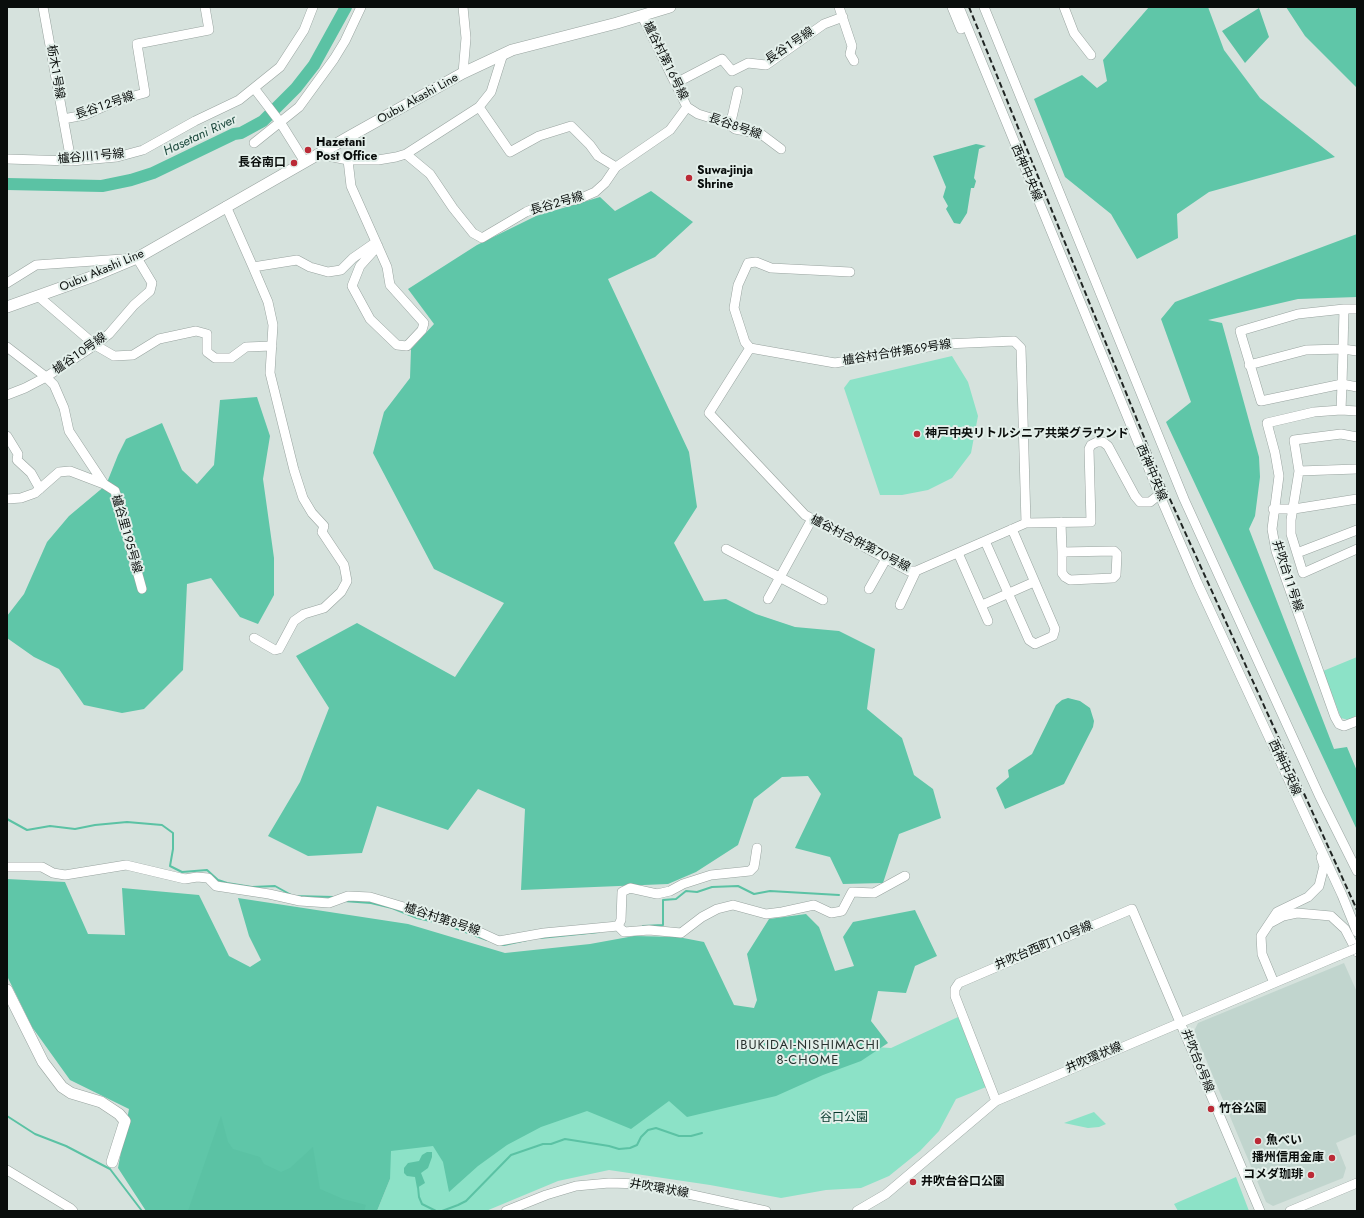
<!DOCTYPE html>
<meta charset="utf-8">
<style>
body{margin:0}
#map{position:relative;width:1364px;height:1218px;overflow:hidden;background:#d6e2dd;font-family:Jost,sans-serif}
canvas{display:block}
.frame{position:absolute;inset:0;border:8px solid #090d0b;pointer-events:none}
</style>
<div id="map">
<canvas width="1364" height="1218"></canvas>
<div class="frame"></div>
</div>
<script>
const context = document.querySelector('canvas').getContext('2d');
context.lineJoin = 'round';
function fill(path, color) { context.fillStyle = color; context.fill(path, 'evenodd'); }
const poly = rows => new Path2D(rows.map(r => 'M' + r).join(''));
function strokePath(path, color, width, dash) { context.strokeStyle = color; context.lineWidth = width; context.lineCap = dash ? 'butt' : 'round'; context.setLineDash(dash || []); context.stroke(path); }
function drawText(font, color, halo, rows, align = 'center') {
  context.font = font + ' Jost,"Noto Sans JP",sans-serif'; context.lineWidth = 4; context.setLineDash([]); context.textBaseline = 'middle'; context.strokeStyle = halo; context.fillStyle = color; for (const [text, x, y, turn = 0] of rows) {
    context.save(); context.translate(x, y); context.rotate((+turn || 0) * Math.PI / 180); context.textAlign = isNaN(turn) ? turn : align; if (halo) context.strokeText(text, 0, 0); context.fillText(text, 0, 0); context.restore();
  }
}
fill(poly([
 [1344,963,1357,992,1357,1134,1336,1143,1346,1168,1343,1178,1273,1206,1266,1202,1194,1031,1198,1023]
]), '#c1d5ce');
fill(poly([
 [952,356,968,382,978,416,971,453,952,478,928,490,902,495,880,495,844,388,850,380],
 [1357,657,1357,715,1348,720,1341,718,1323,671],
 [958,1017,986,1087,956,1099,939,1131,920,1151,889,1176,861,1188,826,1190,781,1198,710,1185,609,1170,558,1181,486,1211,377,1211,390,1179,390,1142,558,1114,859,1046,891,1048],
 [1094,1112,1106,1124,1099,1127,1088,1128,1064,1123],
 [1236,1177,1249,1211,1178,1211,1174,1204]
]), '#8ce2c7');
fill(poly([
 [1149,7,1208,7,1224,50,1260,98,1335,157,1209,192,1177,214,1178,238,1137,259,1111,214,1065,177,1034,99,1082,75,1097,88,1107,81,1103,60],
 [1286,7,1357,7,1357,88,1305,36],
 [651,191,693,222,655,257,608,279,689,452,697,507,674,543,704,601,726,599,756,614,795,627,839,631,875,649,867,709,902,738,914,775,933,789,941,818,899,834,883,883,843,884,830,857,795,848,821,794,808,776,782,777,754,799,738,845,696,872,668,884,521,890,525,809,478,789,448,830,377,806,362,853,308,856,268,836,300,782,329,708,296,656,357,623,455,677,504,603,434,569,373,453,384,412,410,378,411,349,434,324,408,289,477,245,536,216,600,197,615,211],
 [1357,234,1357,297,1298,299,1208,320,1222,323,1259,457,1260,477,1255,516,1249,529,1334,749,1347,747,1357,771,1357,830,1166,422,1191,402,1161,319,1175,302],
 [257,397,270,436,263,479,274,558,274,595,258,624,240,617,211,578,187,584,183,670,144,709,122,713,84,705,59,669,34,657,7,638,7,616,24,594,47,542,69,516,106,485,118,455,126,439,162,423,182,470,197,484,214,465,220,400],
 [7,879,65,882,88,934,125,935,122,888,199,895,229,956,250,967,261,960,249,936,238,898,408,924,505,953,590,944,634,936,678,937,704,942,734,1005,754,1008,757,1000,747,954,769,919,806,914,819,927,835,971,854,966,843,937,853,922,915,910,937,956,915,966,906,993,878,991,871,1021,888,1043,861,1061,823,1075,776,1096,687,1117,669,1101,631,1129,587,1111,541,1127,507,1145,478,1166,449,1192,443,1162,433,1146,391,1151,390,1179,377,1211,146,1211,118,1168,129,1109,70,1080,32,1027,7,976]
]), '#5fc6a8');
fill(poly([
 [1259,8,1269,37,1245,63,1222,31],
 [976,144,986,146,979,149,974,178,976,181,974,188,971,188,967,213,960,224,954,223,946,209,948,206,943,197,946,187,933,156],
 [1068,698,1080,701,1090,708,1094,721,1093,727,1064,784,1005,809,996,788,1009,777,1008,770,1032,754,1056,705,1062,700],
 [221,1116,228,1142,233,1149,260,1157,264,1164,281,1172,290,1168,313,1147,320,1189,343,1199,366,1205,364,1211,188,1211],
 [427,1152,432,1152,432,1157,428,1168,421,1173,425,1183,417,1188,415,1177,407,1176,404,1173,404,1168,408,1163,419,1161,422,1155]
]), '#5bc2a4');
strokePath(poly([
 [7,819,27,830,50,826,75,829,95,825,127,822,162,825,173,833,173,849,170,866,182,872,207,870,218,880,227,883,252,887,275,886,293,896,334,897],
 [344,901,371,903,392,908,417,918,444,924,487,940],
 [643,926,663,925,663,900,676,899,686,891,697,892,712,887,738,886,754,894,770,891,839,895],
 [540,938,599,932],
 [500,944,504,945,527,940],
 [7,1116,35,1134,66,1146,110,1169,142,1211],
 [418,1187,419,1197,422,1204,436,1211],
 [442,1211,458,1205,466,1201,511,1155,543,1144,551,1144,565,1139,609,1146,619,1149,630,1148,637,1145,641,1137,648,1130,656,1128,679,1136,691,1136,702,1133]
]), '#5bc2a4', 2);
strokePath(poly([
 [7,184,102,186,131,180,153,173,234,134,241,133,263,121,296,88,314,65,346,7]
]), '#5bc2a4', 12);
const minor = poly([
 [43,7,71,161],
 [463,7,466,38,463,73],
 [839,7,852,46,850,54,854,61],
 [952,7,961,29],
 [959,7,1160,496,1197,582,1342,895,1357,932],
 [984,7,1184,499,1319,795,1357,871],
 [1064,7,1074,33,1091,55],
 [642,16,687,107,698,114,727,123,735,129,761,134,781,149],
 [676,83,722,59,732,71,748,63,766,65,824,24,843,17],
 [254,88,280,122,305,162],
 [479,107,491,92,503,54],
 [63,119,85,115,119,100,145,93,137,44,209,30,205,7],
 [730,126,738,91],
 [254,143,299,107,334,59,345,41,361,7],
 [318,154,348,160,378,160,396,157,406,154,479,107,510,152,539,136,571,126,590,145,598,156,616,167,605,183,595,192,579,199,540,206,526,212,482,238,473,233,453,208,430,174,406,154],
 [7,159,71,161,117,157,143,150,195,121,239,100,280,67,304,30,313,7],
 [348,160,351,186,376,242,387,267,390,285,424,323,422,330,407,346,397,345,370,319,352,286,360,266,378,246],
 [616,167,670,130,687,107],
 [226,206,253,267,297,260,310,267,328,272,341,270,353,258,376,242],
 [253,267,268,302,273,325,270,373,294,470,303,498,312,513,324,526,322,532,344,565,347,581,341,592,324,608,304,614,294,621,279,649,275,650,254,638],
 [850,272,771,268,756,262,748,263,738,285,734,308,745,342,750,348,835,363,945,344,1014,341,1021,348,1026,523],
 [7,283,36,265,137,258,152,283,150,291,134,305,109,334,95,345,46,377,25,388,7,395],
 [38,296,95,345,114,356,133,355,159,339,196,331,207,334,207,352,215,358,231,358,246,347,272,346],
 [1344,309,1357,309],
 [7,347,46,377,54,385,64,408,69,431,104,484],
 [750,348,709,413,805,515,909,571,916,571,1026,523,1091,522,1089,449,1091,445,1097,442,1103,442,1108,446,1135,496,1140,502,1150,502,1160,494],
 [1249,365,1306,350,1343,349,1357,351],
 [1341,410,1342,384,1343,349,1344,309,1298,314,1240,331,1261,401,1342,384,1357,387],
 [1357,411,1341,410,1314,412,1267,423,1275,453,1279,476,1272,529,1276,551,1335,717,1339,724,1344,726,1357,721],
 [7,436,18,454,17,460,31,473,40,489],
 [1357,437,1341,434,1294,440,1299,471,1291,520,1291,534,1303,573,1357,549],
 [1299,471,1357,469],
 [7,499,21,498,35,493,59,472,70,471,104,484,115,491,142,589],
 [1273,509,1294,509,1357,499],
 [1061,522,1062,552,1062,573,1065,577,1070,580,1113,578,1116,575,1117,554,1114,551,1062,552],
 [985,541,1029,640,1035,644,1053,636,1055,629,1012,529],
 [726,549,823,600],
 [958,553,988,621],
 [1297,553,1357,530],
 [869,589,886,559],
 [768,599,812,519],
 [900,605,916,571],
 [982,605,1034,582],
 [7,867,42,867,53,873,65,875,126,865,185,879,197,877,208,878,216,886,269,894,300,901,329,903,348,896,370,897,464,925,499,941,544,933,618,926,624,932,649,930,681,933,702,917,717,909,733,905,766,914,782,912,814,905,831,913,842,911,852,892,874,893,905,876],
 [1270,923,1283,916,1297,913,1331,916,1345,929,1357,952],
 [618,926,621,920,622,892,630,888,657,894,670,891,683,884,711,875,750,871,754,867,757,848],
 [1274,983,1262,954,1261,936,1277,912,1308,897,1319,886,1324,866,1321,857],
 [996,1101,955,996,955,989,959,983,1132,909,1260,1211],
 [7,1170,70,1208,73,1211],
 [506,1211,546,1195,576,1186,609,1183,642,1184,766,1211],
 [857,1211,886,1194,996,1101,1340,955],
 [1290,1211,1357,1183]
]);
const major = poly([
 [7,307,94,276,137,258,352,135,463,73,512,50,617,23,670,7],
 [7,990,43,1062,62,1087,71,1093,101,1102,119,1114,125,1121,112,1162]
]);
strokePath(minor, '#98a39f', 10);
strokePath(major, '#98a39f', 12);
strokePath(minor, '#fff', 9);
strokePath(major, '#fff', 11);
strokePath(poly([
 [969,7,1164,486,1357,910]
]), '#202523', 2, [6, 3]);
const minorBridge = poly([
 [1340,955,1357,948]
]);
strokePath(minorBridge, '#98a39f', 10, []);
strokePath(minorBridge, '#fff', 9);
for (const [x, y, r, color] of [
 [308,150,4,"#bb2a36"],
 [294,163,4,"#bb2a36"],
 [689,178,4,"#bb2a36"],
 [917,434,4,"#bb2a36"],
 [1211,1109,4,"#bb2a36"],
 [1258,1141,4,"#bb2a36"],
 [1332,1158,4,"#bb2a36"],
 [1311,1175,4,"#bb2a36"],
 [913,1182,4,"#bb2a36"]
]) { const dot = new Path2D(); dot.arc(x, y, r, 0, 2 * Math.PI); context.fillStyle = color; context.fill(dot); strokePath(dot, '#e3efea', 1.5); }
drawText('12px', '#090d0b', '#e3efea', [
 ["長谷１号線",790,46,-34],
 ["櫨谷村第１６号線",665,61,64],
 ["栃木１号線",55,72,80],
 ["Oubu Akashi Line",418,99,-29],
 ["長谷１２号線",105,106,-19],
 ["長谷８号線",735,127,19],
 ["櫨谷川１号線",91,157,-5],
 ["西神中央線",1026,173,67],
 ["長谷２号線",557,204,-16],
 ["Oubu Akashi Line",102,271,-23],
 ["櫨谷村合併第６９号線",897,353,-9],
 ["櫨谷１０号線",80,354,-35],
 ["西神中央線",1151,473,67],
 ["櫨谷里１９５号線",126,534,74],
 ["櫨谷村合併第７０号線",860,544,27],
 ["井吹台１１号線",1287,576,72],
 ["西神中央線",1284,768,65],
 ["櫨谷村第８号線",442,920,18],
 ["井吹台西町１１０号線",1044,946,-23],
 ["井吹環状線",1094,1058,-23],
 ["井吹台６号線",1197,1061,68],
 ["井吹環状線",659,1189,10]
]);
drawText('bold 12px', '#090d0b', '#e3efea', [
 ["Hazetani",316,143],
 ["Post Office",316,157],
 ["長谷南口",286,163,"right"],
 ["Suwa-jinja",697,171],
 ["Shrine",697,185],
 ["神戸中央リトルシニア共栄グラウンド",925,434],
 ["竹谷公園",1219,1109],
 ["魚べい",1266,1141],
 ["播州信用金庫",1324,1158,"right"],
 ["コメダ珈琲",1303,1175,"right"],
 ["井吹台谷口公園",921,1182]
], 'left');
drawText('12px', '#05362a', '#e3efea', [
 ["谷口公園",844,1118]
]);
drawText('italic 13px', '#204c40', '#e3efea', [
 ["Hasetani River",200,136,-25]
]);
context.letterSpacing = '1px';
drawText('13px', '#28312e', '#e3efea', [
 ["IBUKIDAI-NISHIMACHI",808,1046],
 ["8-CHOME",808,1061]
]);
context.letterSpacing = '0px';
</script>
